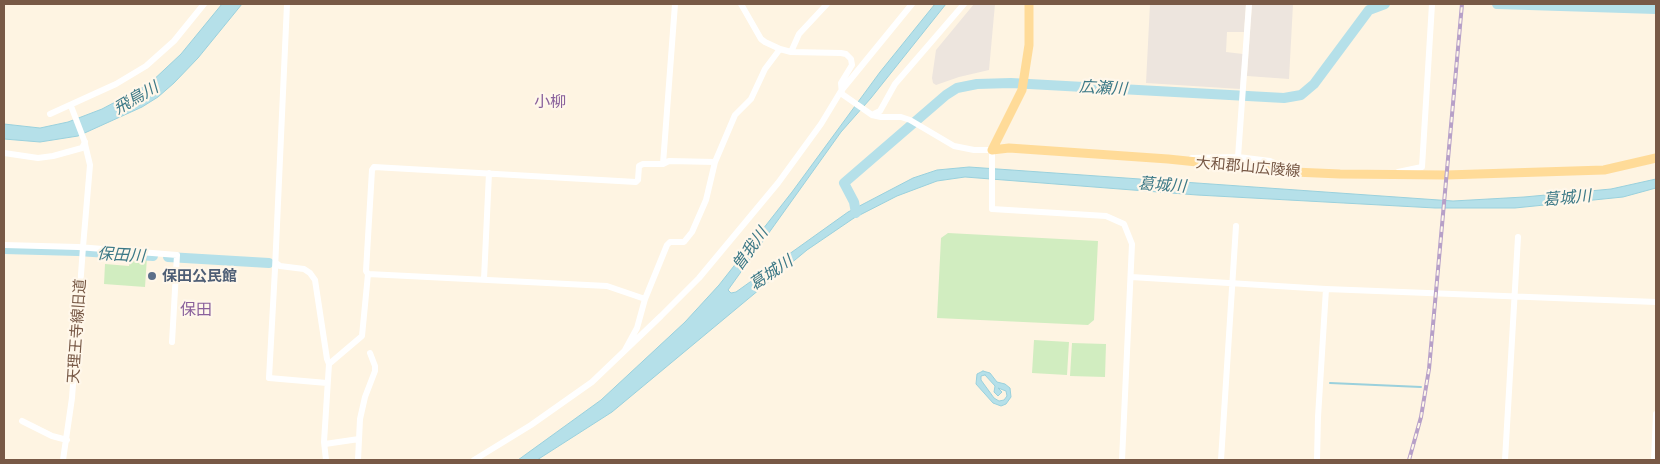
<!DOCTYPE html>
<meta charset="utf-8">
<style>
body{margin:0}
#map{position:relative;width:1660px;height:464px;overflow:hidden;background:#fef4e2;font-family:"Golos Text",sans-serif}
canvas{display:block}
.frame{position:absolute;inset:0;border:5px solid #785946;pointer-events:none}
</style>
<div id="map">
<canvas width="1660" height="464"></canvas>
<div class="frame"></div>
</div>
<script>
const context = document.querySelector('canvas').getContext('2d');
context.lineJoin = 'round';
function fill(path, color) { context.fillStyle = color; context.fill(path, 'evenodd'); }
const poly = rows => new Path2D(rows.map(r => 'M' + r).join(''));
function strokePath(path, color, width, dash) { context.strokeStyle = color; context.lineWidth = width; context.lineCap = dash ? 'butt' : 'round'; context.setLineDash(dash || []); context.stroke(path); }
function drawText(font, color, halo, rows, align = 'center') {
  context.font = font + ' "Golos Text","Noto Sans JP",sans-serif'; context.lineWidth = 4.5; context.setLineDash([]); context.textBaseline = 'middle'; context.strokeStyle = halo; context.fillStyle = color; for (const [text, x, y, turn = 0] of rows) {
    context.save(); context.translate(x, y); context.rotate((+turn || 0) * Math.PI / 180); context.textAlign = isNaN(turn) ? turn : align; if (halo) context.strokeText(text, 0, 0); context.fillText(text, 0, 0); context.restore();
  }
}
fill(poly([
 [974,4,995,4,989,70,959,77,936,85,933,83,932,78,936,50],
 [1150,4,1246,4,1244,32,1227,32,1226,52,1243,54,1240,89,1146,83],
 [1252,4,1293,4,1289,79,1247,76]
]), '#ede5de');
fill(poly([
 [948,233,1098,241,1094,320,1088,325,937,318,941,238],
 [130,256,147,257,145,287,104,284,105,264,129,266],
 [1034,340,1069,342,1067,375,1032,373],
 [1072,343,1106,344,1105,377,1070,376]
]), '#d1edc0');
const water = poly([
 [222,4,242,4,198,58,174,83,158,97,142,107,78,136,40,142,4,139,4,124,40,128,68,122,102,109,149,84,181,54,222,4],
 [935,4,946,4,871,98,841,132,728,290,731,293,736,292,848,212,913,178,937,170,969,167,1453,201,1524,197,1611,189,1656,179,1656,188,1623,197,1515,208,1435,208,1197,195,965,177,937,181,897,196,854,218,807,250,612,412,537,460,518,460,601,400,685,322,719,285,792,192,880,72,935,4],
 [983,371,990,373,997,382,1005,384,1010,388,1011,397,1006,404,1001,406,993,403,976,384,977,374,983,371],
 [985,375,995,386,994,392,998,396,1002,392,998,388,1006,391,1007,396,1004,400,999,401,994,398,981,380,981,376,985,375]
]);
fill(water, '#b5e0e9');
strokePath(water, '#9ad0dc', 1);
strokePath(poly([
 [1330,383,1421,387]
]), '#9ad0dc', 2);
strokePath(poly([
 [1497,4,1656,9],
 [856,213,854,202,844,183,946,95,957,88,977,84,1011,83,1284,98,1301,95,1314,84,1369,10,1385,4],
 [4,249,78,251,153,256],
 [168,257,269,263]
]), '#b5e0e9', 10);
strokePath(poly([
 [287,4,275,269,269,378,327,383],
 [741,4,761,39,765,42,780,49,791,52,841,53,846,54,851,59,852,65,841,83,842,94,872,115,881,117,901,117,910,120,954,146,974,150,992,150,992,209,1106,216,1124,224,1132,244,1122,460],
 [791,52,799,34,827,4],
 [50,114,116,84,146,66,174,41,204,4],
 [872,115,880,111,895,84,964,4],
 [4,153,38,158,53,156,82,148,85,142],
 [1238,157,1249,4],
 [1192,158,1238,157,1270,161,1288,169],
 [663,164,675,4],
 [1398,172,1422,167,1432,4],
 [4,245,78,247,177,255,172,342],
 [276,263,280,266,304,269,310,273,315,280,327,359,329,364,324,442,326,460],
 [368,274,607,286,645,299],
 [1131,277,1326,289,1656,302],
 [484,279,489,173],
 [625,350,637,328,645,299,667,245,670,242,684,242,692,232,706,200,715,162,735,115,751,99,765,69,780,49],
 [329,364,362,336,368,274,366,271,372,170,374,167,636,182,638,180,639,166,643,164,663,164,669,161,715,162],
 [22,421,52,436,67,440],
 [325,444,359,439],
 [63,460,72,398,83,247,90,165,84,140,71,106],
 [358,460,360,419,365,397,375,371,375,366,370,353],
 [474,460,531,425,592,382,661,316,699,278,778,183,821,124,841,91,912,4],
 [1221,460,1236,226],
 [1317,460,1318,417,1326,289],
 [1505,460,1518,237],
 [1654,460,1656,414]
]), '#fff', 6);
strokePath(poly([
 [992,150,1009,148,1168,159,1294,172,1340,174,1446,175,1604,170,1656,158],
 [992,150,1022,90,1029,45,1029,4]
]), '#ffdb98', 9);
const rail = poly([
 [1409,460,1421,417,1429,369,1462,4]
]);
strokePath(rail, '#b7a0c8', 4);
strokePath(rail, '#fff7ea', 2, [5.5]);
for (const [x, y, r, color] of [
 [152,276,5,"#5c6f8a"]
]) { const dot = new Path2D(); dot.arc(x, y, r, 0, 2 * Math.PI); context.fillStyle = color; context.fill(dot); strokePath(dot, '#fff7ea', 2); }
drawText('15px', '#785946', '#fff7ea', [
 ["大和郡山広陵線",1248,167,5],
 ["天理王寺線旧道",77,331,-86]
]);
drawText('bold 15px', '#4e5e75', '#fff7ea', [
 ["保田公民館",162,276]
], 'left');
drawText('italic 16px', '#3b7886', '#fff7ea', [
 ["広瀬川",1103,88,3],
 ["飛鳥川",136,98,-30],
 ["葛城川",1162,185,4],
 ["葛城川",1567,198,-5],
 ["曽我川",750,249,-54],
 ["保田川",121,255,3],
 ["葛城川",771,273,-34]
]);
drawText('16px', '#8a619c', '#fff7ea', [
 ["小柳",550,102],
 ["保田",196,310]
]);
</script>
